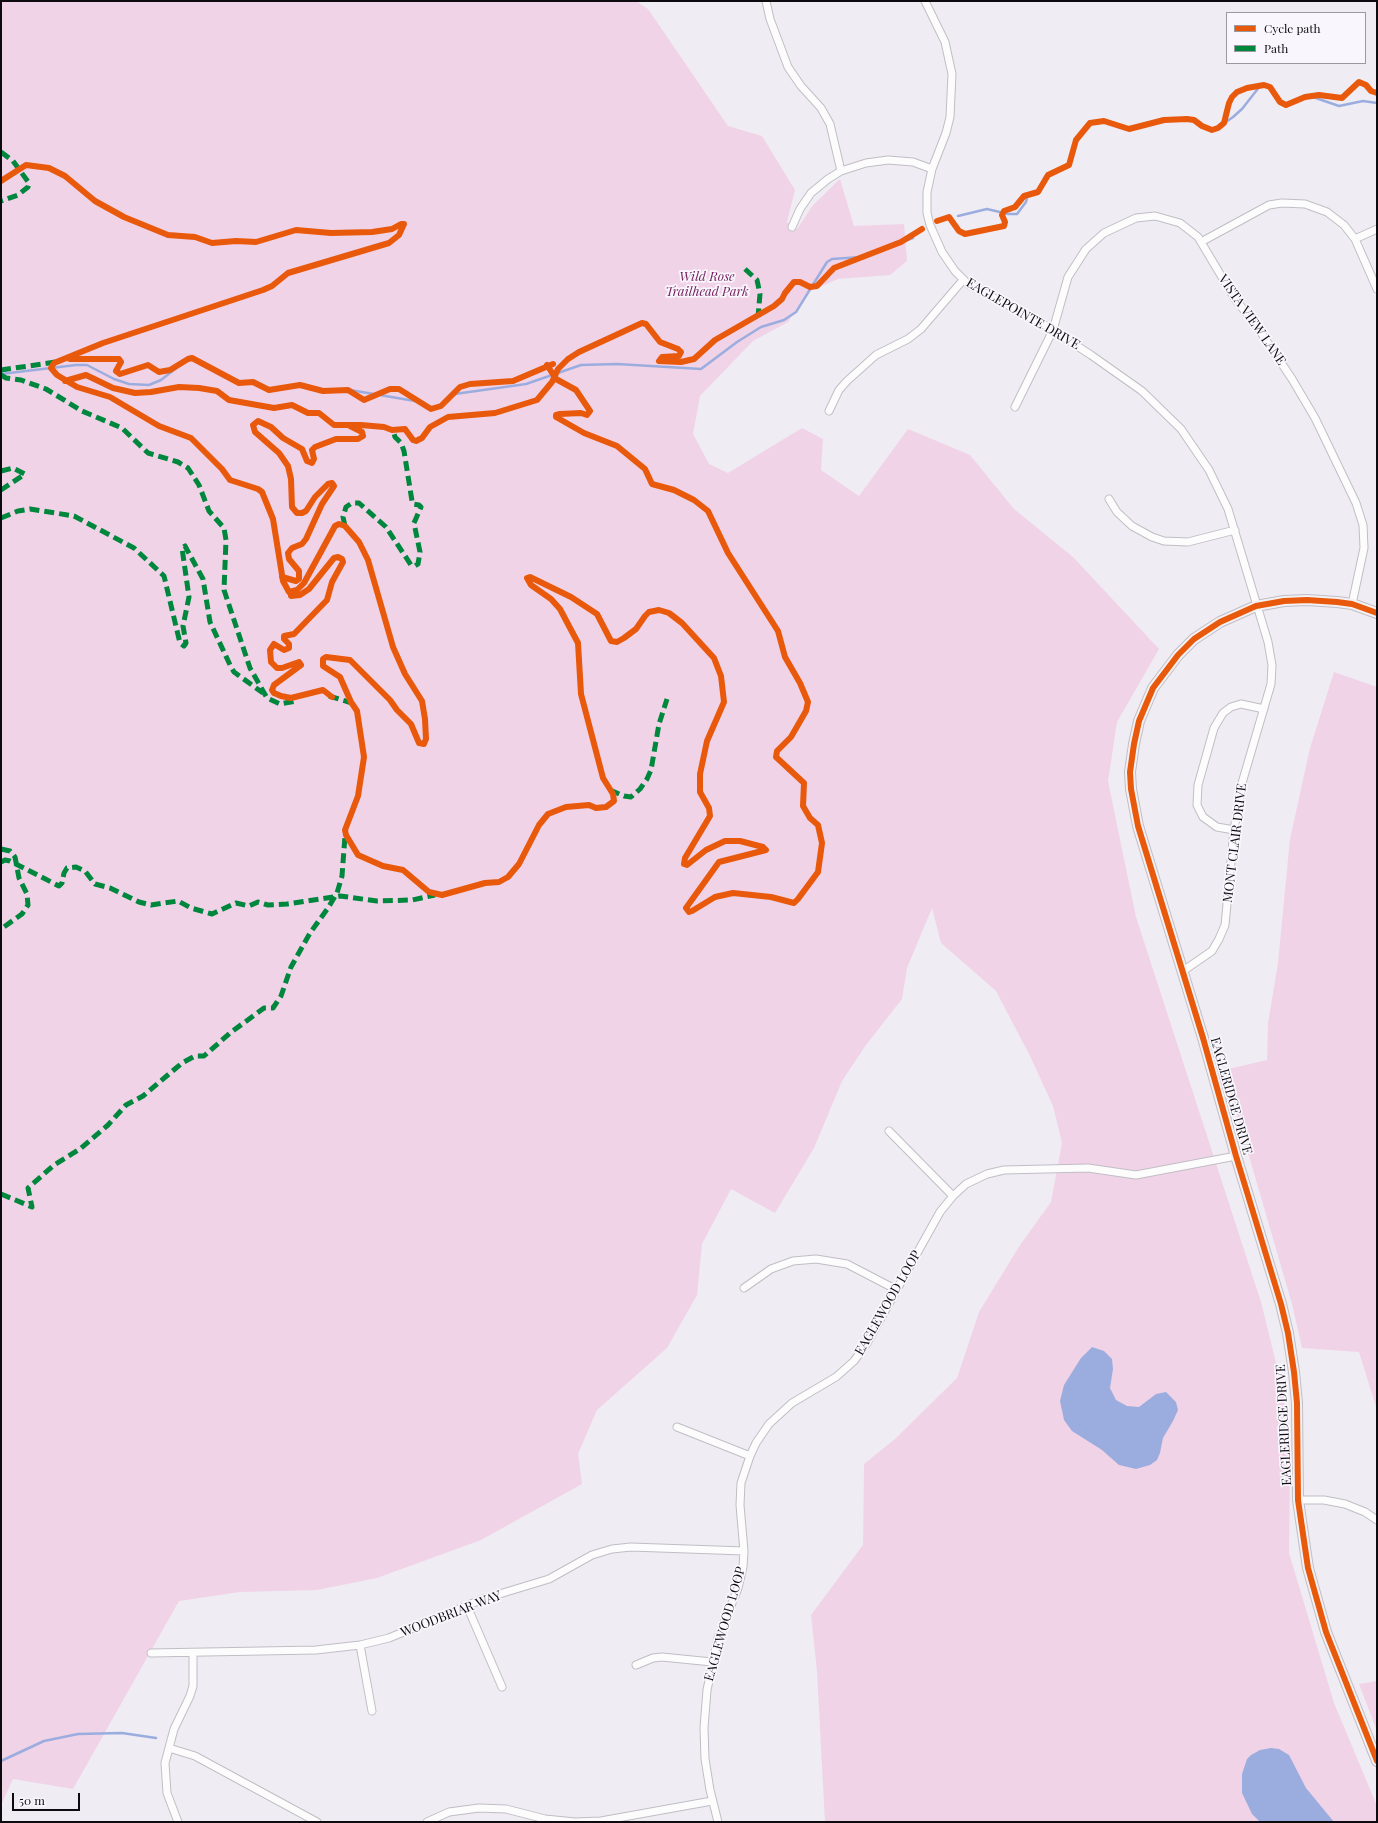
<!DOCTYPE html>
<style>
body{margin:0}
#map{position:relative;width:1378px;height:1823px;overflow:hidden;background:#efecf4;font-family:"Playfair Display",serif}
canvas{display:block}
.frame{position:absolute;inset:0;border:2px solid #0d0b0f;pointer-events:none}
.legend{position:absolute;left:1226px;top:12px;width:140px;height:52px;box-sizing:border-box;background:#f9f7fd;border:1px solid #9b999e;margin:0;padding:5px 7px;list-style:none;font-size:12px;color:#0d0b0f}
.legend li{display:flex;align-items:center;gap:8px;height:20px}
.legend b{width:20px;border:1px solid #9b999e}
.scale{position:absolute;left:12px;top:1793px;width:68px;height:18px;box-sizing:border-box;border:2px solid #0d0b0f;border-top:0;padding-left:5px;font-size:12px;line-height:14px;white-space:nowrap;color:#0d0b0f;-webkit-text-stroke:3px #f9f7fd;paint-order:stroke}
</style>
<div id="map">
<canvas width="1378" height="1823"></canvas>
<div class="frame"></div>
<ul class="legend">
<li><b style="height:5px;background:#e8590c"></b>Cycle path</li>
<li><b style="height:5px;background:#00873e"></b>Path</li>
</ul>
<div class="scale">50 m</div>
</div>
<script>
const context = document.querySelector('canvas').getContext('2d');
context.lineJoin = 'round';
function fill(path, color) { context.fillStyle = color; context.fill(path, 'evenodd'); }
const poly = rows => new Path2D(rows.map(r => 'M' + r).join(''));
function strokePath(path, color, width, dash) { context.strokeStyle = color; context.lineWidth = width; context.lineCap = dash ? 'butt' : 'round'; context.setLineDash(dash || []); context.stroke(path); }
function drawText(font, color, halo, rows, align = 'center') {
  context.font = font + ' "Playfair Display",serif'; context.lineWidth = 3.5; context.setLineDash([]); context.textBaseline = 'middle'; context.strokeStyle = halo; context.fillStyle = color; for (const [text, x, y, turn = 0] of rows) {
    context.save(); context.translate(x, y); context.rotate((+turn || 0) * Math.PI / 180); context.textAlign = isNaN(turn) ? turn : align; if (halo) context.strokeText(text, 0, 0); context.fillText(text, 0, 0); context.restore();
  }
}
fill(poly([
 [1,1,636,1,648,9,728,126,762,136,795,190,787,222,797,229,813,205,840,179,854,226,904,224,907,261,890,275,838,279,806,293,788,322,753,341,700,396,693,434,709,464,728,473,802,428,823,439,821,470,859,496,908,429,970,455,1014,509,1073,557,1159,649,1117,722,1108,781,1136,917,1261,1302,1283,1391,1290,1461,1289,1553,1334,1703,1377,1806,1377,1822,825,1822,817,1672,811,1615,863,1545,864,1464,895,1439,957,1378,979,1312,1020,1245,1051,1202,1062,1143,1053,1106,1030,1056,996,991,941,943,932,908,907,968,902,999,866,1045,842,1081,814,1148,775,1213,731,1189,702,1244,697,1295,667,1348,597,1410,578,1454,582,1484,481,1540,377,1578,317,1590,240,1592,179,1601,73,1789,13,1779,1,1805],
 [1334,672,1377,687,1377,1410,1359,1352,1302,1348,1292,1304,1224,1070,1267,1060,1268,1023,1278,963,1290,839,1310,748],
 [1377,1681,1377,1731,1359,1684]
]), '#f1d3e7');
fill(poly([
 [1092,1347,1104,1351,1112,1359,1113,1369,1110,1388,1116,1400,1127,1406,1139,1407,1156,1394,1166,1392,1176,1402,1178,1410,1173,1421,1163,1438,1160,1453,1157,1460,1150,1465,1136,1469,1119,1465,1102,1450,1072,1431,1064,1420,1060,1401,1064,1385,1081,1358],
 [1271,1748,1279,1749,1289,1755,1306,1788,1334,1822,1260,1822,1252,1814,1242,1793,1242,1774,1247,1759,1251,1755,1260,1750]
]), '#9baddf');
strokePath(poly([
 [958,216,987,209,1008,214,1017,214,1026,202,1028,194,1038,192,1048,175,1069,165,1076,140,1090,123,1104,121,1129,129,1164,120,1187,119,1194,120,1202,126,1212,130,1219,127,1233,117,1242,109,1260,86,1264,85,1273,89,1280,102,1286,105,1310,96,1339,106,1363,101,1377,103],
 [1,374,76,365,87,365,114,379,129,384,149,385,161,380,188,359,192,358,239,383,253,382,269,390,300,385,323,391,350,390,415,401,431,409,441,406,455,394,526,384,581,365,617,364,701,369,737,342,761,327,784,320,796,312,827,262,832,259,861,257,913,238],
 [1,1761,44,1741,78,1734,122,1733,156,1738]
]), '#9baddf', 2.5);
const minor = poly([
 [766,1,770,19,788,67,801,86,821,108,830,124,841,171],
 [925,1,945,42,952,74,950,117,946,133,932,169,927,192,927,213,930,225,942,252,955,271,968,284,1043,324,1091,355,1142,391,1181,429,1209,470,1228,509,1268,642,1272,665,1271,684,1242,783,1234,830,1225,925,1219,939,1212,951,1183,971],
 [792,227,800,209,811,193,828,179,841,171,866,163,888,160,913,162,932,169],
 [1355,239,1377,229],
 [1201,242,1269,205,1282,203,1305,204,1327,212,1344,225,1355,239,1377,289],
 [1015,407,1053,330,1068,277,1086,249,1104,233,1136,218,1155,216,1180,223,1198,237,1235,299,1256,325,1292,379,1315,418,1356,503,1363,525,1364,548,1352,604],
 [829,411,839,390,847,381,876,355,908,339,921,329,963,280],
 [1109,499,1117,512,1132,526,1152,537,1164,541,1188,542,1235,530],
 [1234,830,1217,827,1203,817,1197,805,1198,785,1214,728,1223,713,1231,707,1241,704,1264,709],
 [889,1131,953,1196],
 [744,1288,771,1269,793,1261,816,1259,847,1264,897,1290],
 [677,1427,750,1456],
 [1298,1500,1324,1500,1345,1504,1365,1512,1377,1520],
 [467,1606,502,1687],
 [360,1645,372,1711],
 [151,1653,316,1650,360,1645,389,1638,483,1599,549,1579,592,1555,612,1549,631,1547,744,1551],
 [636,1665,653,1658,662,1657,712,1662],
 [169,1748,195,1756,317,1822],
 [178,1822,167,1793,165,1763,174,1729,190,1696,193,1686,193,1653],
 [427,1822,449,1812,479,1808,506,1809,545,1819,575,1822,601,1821,712,1801],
 [718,1822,710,1790,705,1759,704,1728,707,1690,718,1638,738,1588,743,1567,744,1551,740,1505,741,1483,750,1456,756,1443,769,1424,792,1403,836,1377,854,1361,867,1343,940,1212,953,1196,966,1184,987,1174,1004,1170,1088,1168,1136,1175,1236,1156]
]);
const secondary = poly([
 [1377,613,1352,604,1337,602,1307,600,1284,601,1256,606,1220,622,1194,639,1178,655,1153,688,1139,721,1134,744,1130,772,1131,789,1138,826,1203,1038,1236,1156,1281,1304,1288,1333,1294,1372,1297,1403,1298,1500,1308,1568,1326,1632,1377,1761]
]);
strokePath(minor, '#c0bec4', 9);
strokePath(secondary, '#c0bec4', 12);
strokePath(minor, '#fdfcfd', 7);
strokePath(secondary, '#f3f1f4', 10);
strokePath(poly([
 [1,152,13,161,29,183,28,187,18,195,1,201],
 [745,269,757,280,760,294,758,317],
 [1,370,56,362],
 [1,375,6,378,21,380,46,389,82,411,122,428,148,453,178,462,188,468,199,485,209,511,224,528,226,540,224,590,250,668,267,698,280,704,296,701],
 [1,471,13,468,25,474,1,490],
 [1,518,18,511,30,509,74,516,134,548,164,576,180,643,184,646,186,643,183,626,189,597,182,548,185,546,203,579,210,622,231,667,234,672,263,693],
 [345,526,343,517,346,507,352,503,359,503,386,527,411,565,415,566,418,564,420,552,414,523,421,507,419,505,413,504,412,501,404,451,401,443,395,437,393,430],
 [329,696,352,703],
 [610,790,624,796,631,797,640,789,647,779,651,770,659,724,667,699],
 [1,849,10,851,15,857,19,878,27,894,28,905,22,914,1,929],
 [1,862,5,860,10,861,59,886,62,883,64,873,67,868,76,867,85,871,95,884,110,888,139,902,151,905,178,901,191,908,212,914,236,903,249,906,258,902,268,905,287,904,340,896,377,901,412,900,435,895],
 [1,1194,32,1207,28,1188,54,1165,80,1149,108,1125,126,1105,143,1096,182,1063,195,1056,204,1056,230,1033,264,1008,273,1008,281,996,291,967,310,933,328,908,337,893,342,876,345,836]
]), '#00873e', 5, [10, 5]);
strokePath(poly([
 [1,181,26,165,49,168,65,176,95,201,124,217,168,235,195,237,212,243,236,241,256,242,296,230,331,233,372,232,392,229,401,224,404,224,399,235,389,243,288,273,272,286,263,290,103,343,54,363,51,368,57,375,77,387,110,397,159,426,191,438,222,469,230,480,258,489,262,492,273,519,283,581,289,592,297,590,304,583,335,526,339,524,345,526,359,542,368,560,393,647,405,674,422,701,425,719,426,739,424,744,419,743,411,724,397,710,390,700,350,660,326,657,323,659,323,666,340,677,351,702,357,711,364,757,358,796,345,830,346,835,358,855,383,866,403,870,429,892,442,895,485,883,499,882,508,877,519,864,539,825,548,814,566,807,589,805,596,808,606,807,614,801,613,794,603,778,581,694,578,643,560,609,551,599,531,585,527,578,530,577,571,597,597,614,611,641,617,642,624,638,636,629,645,616,649,612,659,610,669,613,682,623,714,658,721,676,724,702,707,741,700,774,700,792,709,808,710,816,685,858,684,864,687,865,706,850,725,841,740,841,763,847,766,850,719,862,686,908,689,912,692,911,715,897,733,893,771,897,794,903,798,899,818,872,822,843,818,825,810,818,803,806,804,783,776,757,777,751,791,737,806,711,808,702,800,683,785,657,778,631,728,553,708,511,694,500,674,490,652,484,645,469,617,446,584,433,556,417,556,415,560,414,581,413,587,415,590,411,576,390,556,379,547,365],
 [937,221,949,217,959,231,965,234,1004,226,1005,222,1002,215,1004,211,1015,207,1024,196,1038,192,1048,175,1069,165,1076,140,1090,123,1104,121,1129,129,1164,120,1187,119,1194,120,1202,126,1212,130,1218,128,1224,123,1229,103,1232,97,1237,92,1247,88,1264,85,1270,87,1280,102,1286,105,1305,97,1319,95,1342,98,1359,82,1366,85,1371,91,1377,93],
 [70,359,119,359,121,362,116,371,120,374,148,365,159,372,170,370,188,359,192,358,239,383,253,382,269,390,300,385,323,391,348,390,364,400,390,389,399,389,431,409,441,406,460,387,470,384,513,381,553,364],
 [65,381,86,375,113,388,135,393,151,392,179,387,199,388,217,391,229,400,274,408,292,405,308,413,319,413,334,425,361,425,384,427,392,430,405,429,413,440,416,441,422,438,430,427,448,417,495,413,537,400,552,382,558,369,568,359,579,352,642,323,646,324,660,342,678,349,681,352,679,356,662,357,659,361,681,362,694,359,715,340,774,306,782,299,785,293,794,282,800,282,810,287,817,286,834,268,901,242,922,229],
 [282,577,296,581,299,579,299,571,289,559,288,553,292,548,302,544,306,539,322,504,334,486,332,483,328,484,315,497,306,511,302,513,297,513,292,507,291,479,288,466,279,453,255,432,253,425,258,421,271,427,283,438,302,449,307,461,312,463,314,459,312,450,315,447,336,439,358,439,363,436,362,432,350,426],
 [291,596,300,595,309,589,334,558,338,557,342,559,343,562,332,582,327,600,294,634,284,636,284,639,289,644,289,648,284,650,274,644,270,650,271,662,277,668,282,668,299,662,301,665,274,685,272,690,274,693,281,696,291,698,323,690,332,697],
 [1377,613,1352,604,1337,602,1307,600,1284,601,1256,606,1220,622,1194,639,1178,655,1153,688,1139,721,1134,744,1130,772,1131,789,1138,826,1203,1038,1236,1156,1281,1304,1288,1333,1294,1372,1297,1403,1298,1500,1308,1568,1326,1632,1377,1761]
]), '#e8590c', 6);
drawText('italic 13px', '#731d5a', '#f9f7fd', [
 ["Wild Rose",707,277],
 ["Trailhead Park",707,292]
]);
drawText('13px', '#0d0b0f', '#f9f7fd', [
 ["EAGLEPOINTE DRIVE",1023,314,30],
 ["VISTA VIEW LANE",1252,320,55],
 ["MONT CLAIR DRIVE",1235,843,-83],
 ["EAGLERIDGE DRIVE",1231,1096,74],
 ["EAGLEWOOD LOOP",888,1303,-60],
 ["EAGLERIDGE DRIVE",1284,1425,-93],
 ["WOODBRIAR WAY",451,1614,-21],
 ["EAGLEWOOD LOOP",725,1624,-74]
]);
</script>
